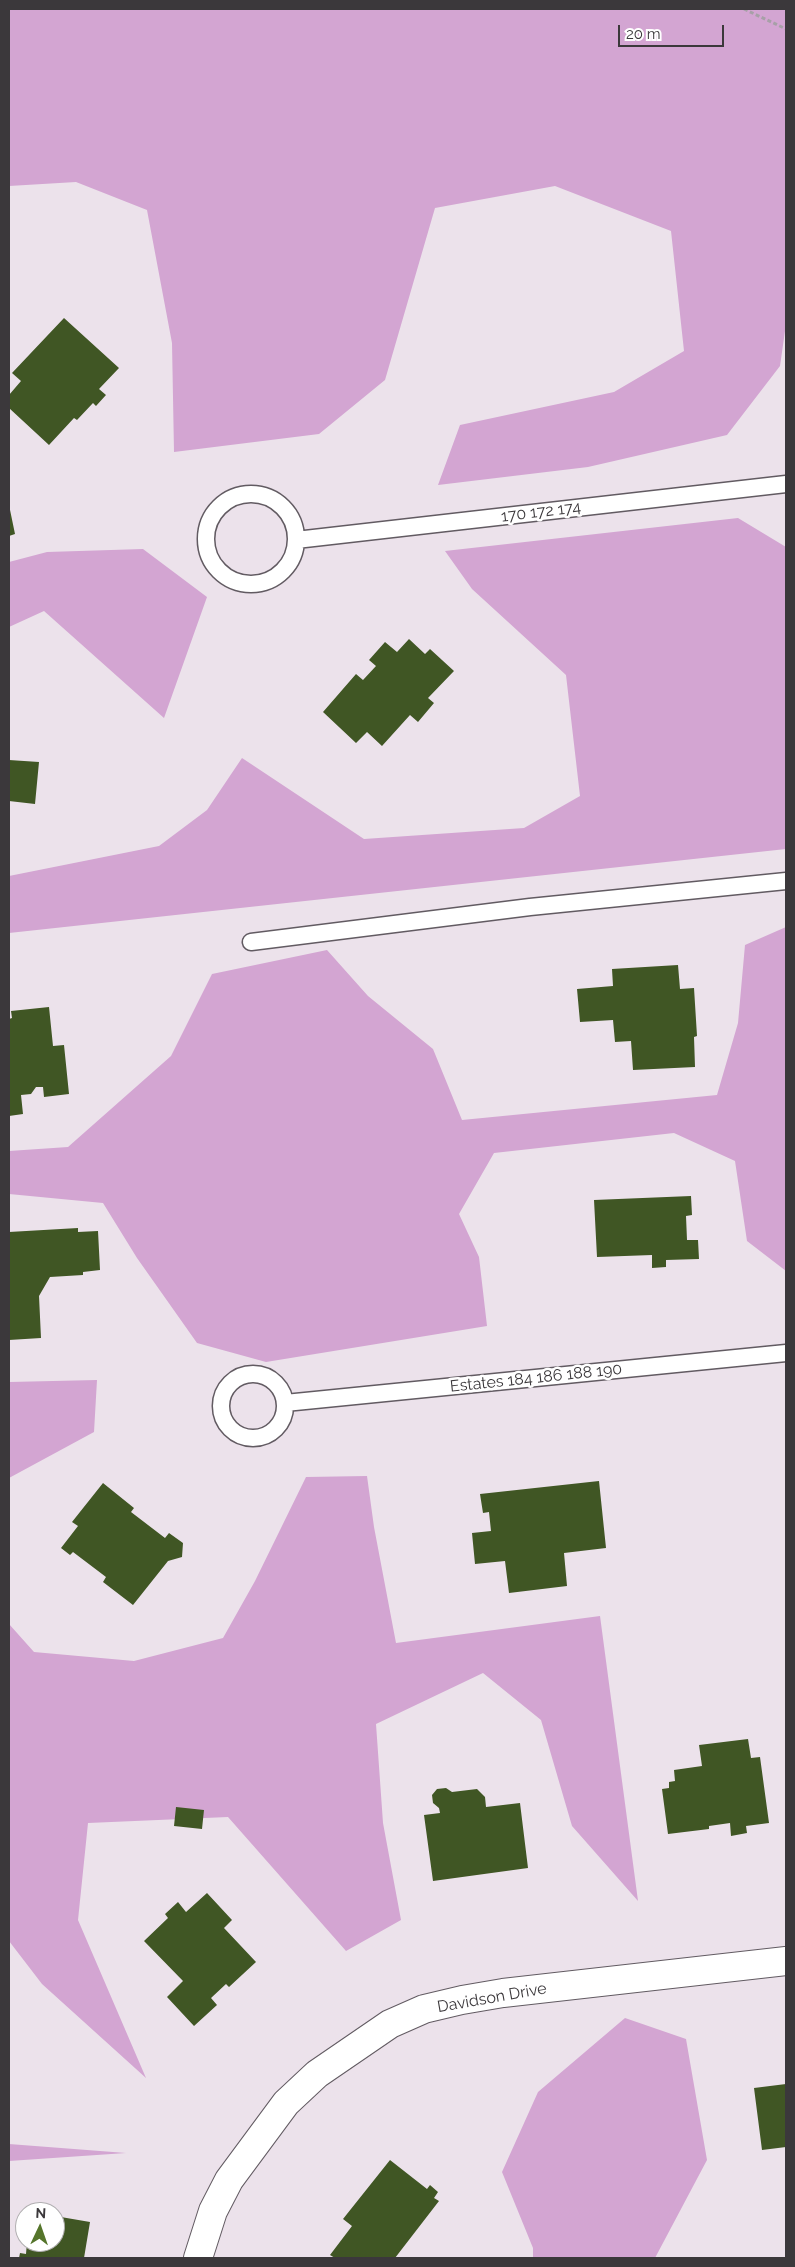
<!DOCTYPE html>
<style>
body{margin:0}
#map{position:relative;width:795px;height:2267px;overflow:hidden;background:#ece2eb;font-family:Raleway,sans-serif}
canvas{display:block}
.frame{position:absolute;inset:0;border:10px solid #3b383b;pointer-events:none}
.north{position:absolute;left:15px;top:2202px;width:50px;height:50px;box-sizing:border-box;background:#fff;border:1px solid #b1afb1;border-radius:50%;rotate:3deg;font-size:14px;font-weight:700;line-height:20px;text-align:center;color:#3b383b}
.north::after{content:'';display:block;margin:auto;width:18px;height:22px;background:#55752b;clip-path:polygon(50% 0,100% 100%,50% 72%,0 100%)}
.scale{position:absolute;left:618px;top:25px;width:106px;height:22px;box-sizing:border-box;border:2px solid #3b383b;border-top:0;padding-left:6px;font-size:15px;line-height:18px;white-space:nowrap;color:#3b383b;-webkit-text-stroke:4px #fff;paint-order:stroke}
</style>
<div id="map">
<canvas width="795" height="2267"></canvas>
<div class="frame"></div>
<div class="north">N</div>
<div class="scale">20 m</div>
</div>
<script>
const context = document.querySelector('canvas').getContext('2d');
context.lineJoin = 'round';
function fill(path, color) { context.fillStyle = color; context.fill(path, 'evenodd'); }
const poly = rows => new Path2D(rows.map(r => 'M' + r).join(''));
function strokePath(path, color, width, dash) { context.strokeStyle = color; context.lineWidth = width; context.lineCap = dash ? 'butt' : 'round'; context.setLineDash(dash || []); context.stroke(path); }
function drawText(font, color, halo, rows, align = 'center') {
  context.font = font + ' Raleway,sans-serif'; context.lineWidth = 5; context.setLineDash([]); context.textBaseline = 'middle'; context.strokeStyle = halo; context.fillStyle = color; for (const [text, x, y, turn = 0] of rows) {
    context.save(); context.translate(x, y); context.rotate((+turn || 0) * Math.PI / 180); context.textAlign = isNaN(turn) ? turn : align; if (halo) context.strokeText(text, 0, 0); context.fillText(text, 0, 0); context.restore();
  }
}
fill(poly([
 [9,9,786,9,786,324,780,366,727,435,588,467,438,485,460,425,614,392,684,351,671,231,555,186,435,208,385,380,319,434,174,452,172,343,147,210,76,182,9,186],
 [738,518,786,547,786,849,9,933,9,876,159,846,207,810,242,758,364,839,524,828,580,796,566,675,472,589,445,551],
 [143,549,207,597,164,718,44,611,9,627,9,562,47,552],
 [786,927,786,1271,747,1241,735,1161,674,1133,494,1153,459,1214,479,1257,487,1326,266,1362,197,1343,137,1258,103,1203,9,1194,9,1151,68,1147,171,1056,212,974,327,950,368,996,433,1049,462,1120,717,1095,738,1023,745,945],
 [97,1380,94,1432,9,1478,9,1382],
 [367,1476,374,1527,396,1643,600,1616,638,1901,572,1826,541,1720,483,1673,376,1724,383,1823,401,1920,346,1951,228,1817,88,1823,78,1920,146,2078,42,1984,9,1941,9,1624,34,1652,134,1661,223,1638,255,1581,306,1477],
 [625,2018,686,2039,707,2160,655,2258,533,2258,533,2248,502,2172,538,2092],
 [9,2144,126,2153,9,2161]
]), '#d3a5d2');
fill(poly([
 [64,318,119,368,99,389,106,395,96,406,93,403,77,420,74,418,49,445,9,408,9,395,21,381,12,373],
 [9,505,15,534,9,536],
 [409,639,425,654,430,649,454,671,428,698,434,703,418,722,410,715,382,746,367,732,356,743,323,712,356,674,363,680,376,666,369,660,385,642,397,652],
 [9,760,39,762,35,804,9,801],
 [678,965,680,989,694,988,697,1036,694,1037,695,1067,633,1070,631,1041,615,1042,613,1020,580,1022,577,989,613,986,612,969],
 [49,1007,53,1046,64,1045,69,1094,44,1097,43,1087,36,1087,31,1094,21,1095,23,1114,9,1116,9,1019,12,1018,11,1011],
 [691,1196,692,1215,686,1216,687,1240,698,1240,699,1259,666,1260,666,1267,652,1268,652,1255,597,1257,594,1200],
 [78,1228,78,1232,98,1231,100,1270,83,1272,83,1275,50,1277,39,1296,41,1338,9,1340,9,1232],
 [599,1481,606,1548,564,1553,567,1586,509,1593,505,1561,475,1564,472,1533,491,1531,489,1512,483,1513,480,1494],
 [103,1483,134,1508,131,1512,165,1538,169,1533,183,1543,182,1557,168,1561,133,1605,103,1582,106,1577,73,1552,70,1555,61,1548,78,1526,72,1522],
 [748,1739,751,1758,760,1757,769,1823,746,1826,747,1833,731,1836,730,1823,709,1826,709,1829,668,1834,662,1789,669,1788,669,1782,675,1781,674,1770,702,1766,699,1745],
 [446,1788,452,1792,477,1789,485,1797,486,1807,520,1803,528,1868,433,1881,424,1815,440,1813,439,1808,433,1803,432,1795,437,1789],
 [176,1807,204,1810,202,1829,174,1826],
 [207,1893,232,1920,224,1928,256,1962,229,1987,226,1984,211,1998,217,2005,194,2026,167,1997,183,1981,144,1941,168,1918,165,1914,178,1902,186,1912],
 [786,2084,786,2147,762,2150,754,2088],
 [390,2160,427,2189,430,2185,438,2192,434,2198,439,2201,395,2258,335,2258,330,2255,352,2226,343,2219],
 [55,2216,90,2222,84,2258,19,2258,20,2253,26,2254,27,2242,55,2242]
]), '#405624');
const service = poly([
 '206 539a45 45 0 1 1 90 0a45 45 0 1 1-90 0Z',
 [296,540,786,484],
 [251,942,530,907,786,881],
 '221 1406a32 32 0 1 1 64 0a32 32 0 1 1-64 0Z',
 [285,1403,786,1353]
]);
const minor = poly([
 [198,2258,213,2211,229,2180,286,2103,317,2074,390,2024,424,2009,462,2000,503,1993,786,1961]
]);
strokePath(service, '#625b62', 19);
strokePath(minor, '#625b62', 30);
strokePath(poly([
 [744,9,786,29]
]), '#a7a0a7', 3, [4, 2.5]);
strokePath(service, '#fff', 16);
strokePath(minor, '#fff', 28);
drawText('16px', '#3b383b', '#fff', [
 ["170 172 174",541,512,-7],
 ["Estates 184 186 188 190",536,1378,-6],
 ["Davidson Drive",492,1998,-10]
]);
</script>
